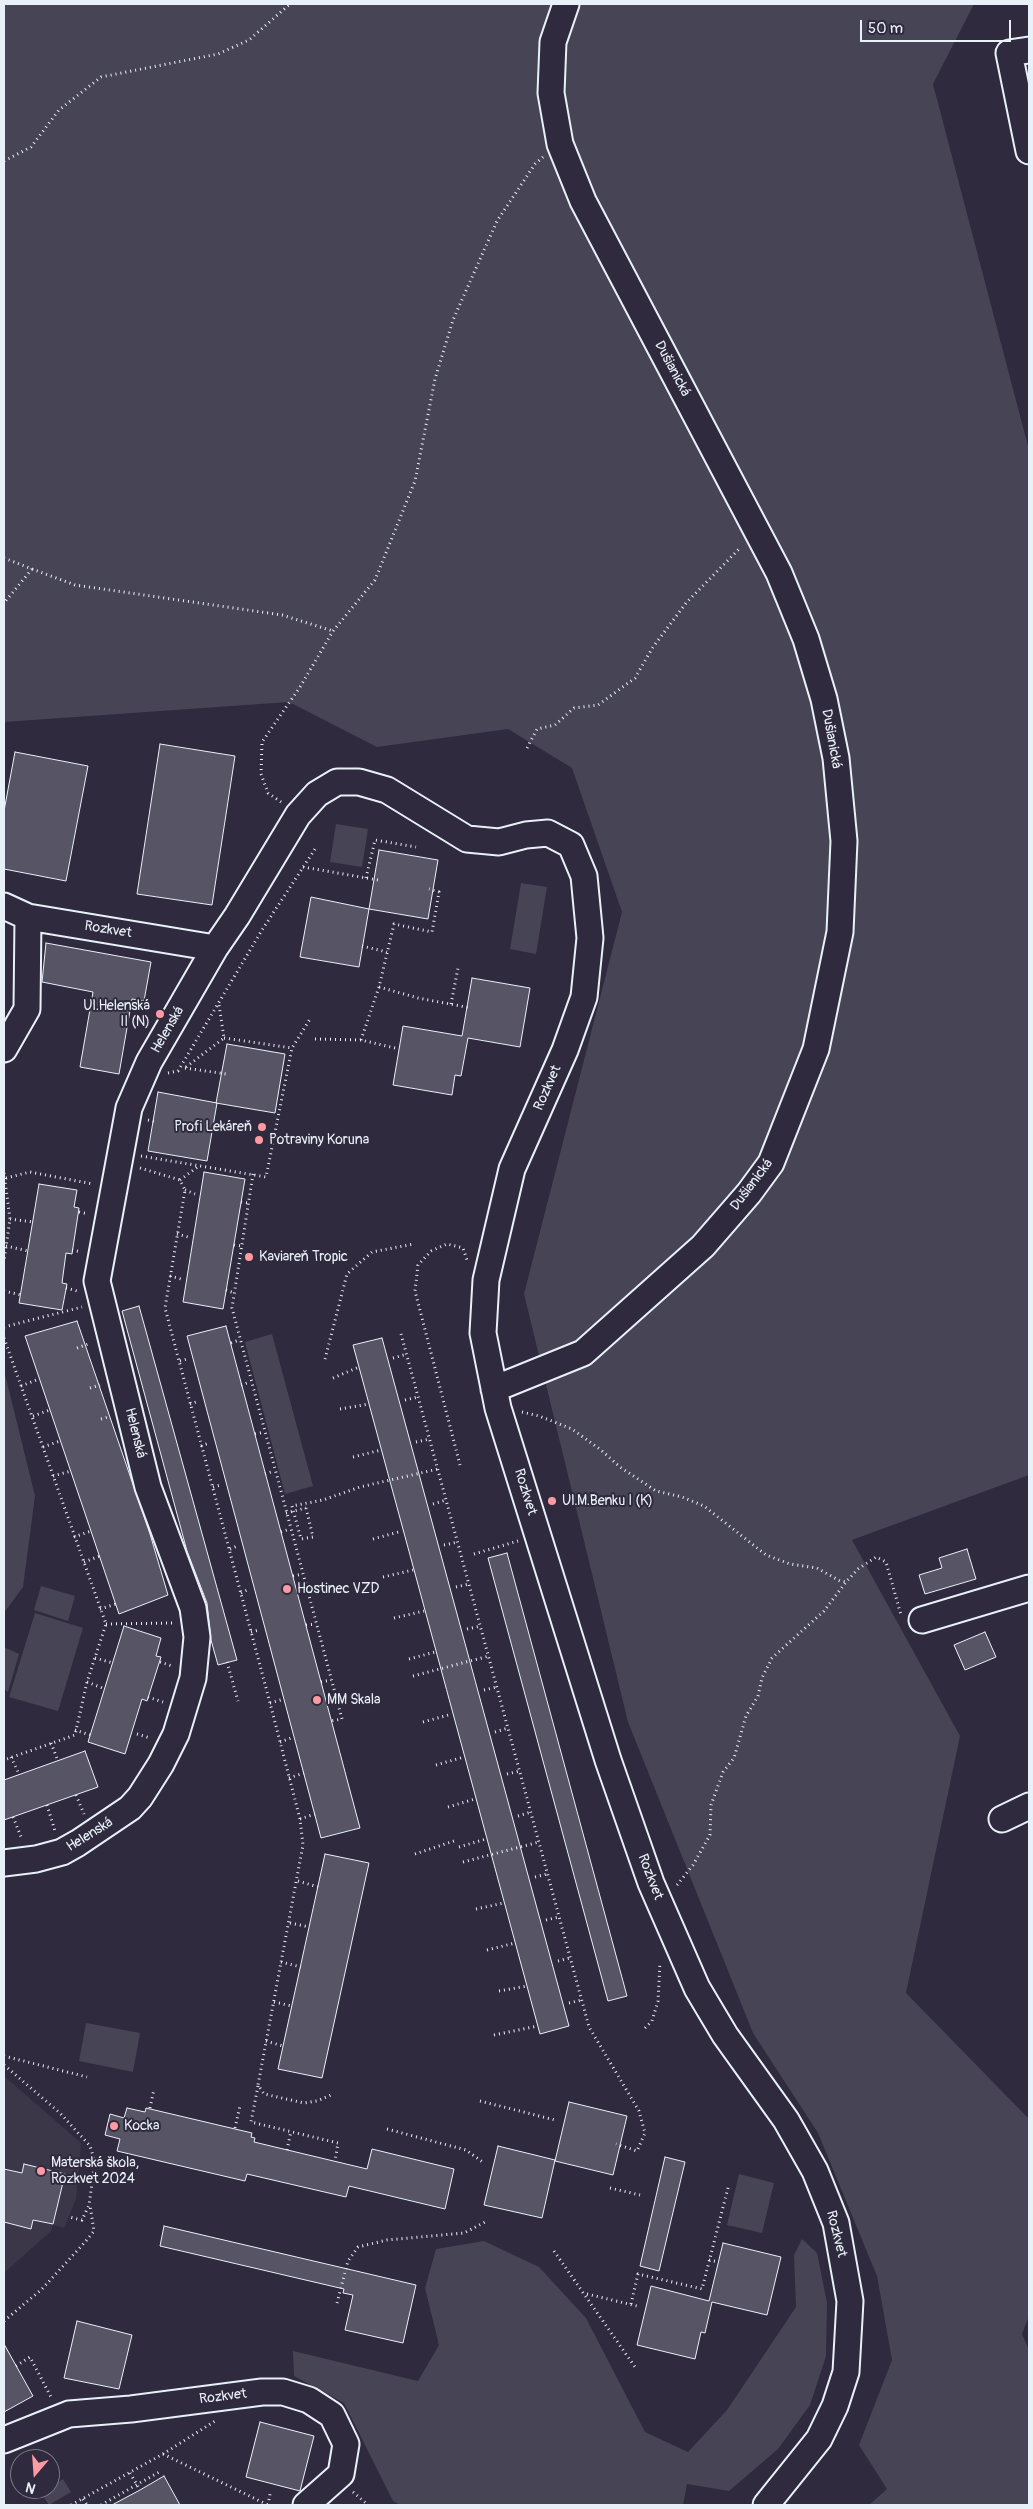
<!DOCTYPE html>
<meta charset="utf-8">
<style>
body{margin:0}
#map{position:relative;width:1033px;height:2509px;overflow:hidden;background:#2f2a3d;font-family:Pangolin,sans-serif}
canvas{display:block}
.frame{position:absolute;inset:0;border:5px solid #e8f1f8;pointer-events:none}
.north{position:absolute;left:10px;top:2449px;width:50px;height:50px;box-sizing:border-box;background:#2f2a3d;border:1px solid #797a88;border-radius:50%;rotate:198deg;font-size:14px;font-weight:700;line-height:20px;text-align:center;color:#e8f1f8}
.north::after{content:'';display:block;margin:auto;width:18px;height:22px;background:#ff9aa2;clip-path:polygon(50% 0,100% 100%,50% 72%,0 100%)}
.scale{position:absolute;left:860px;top:20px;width:151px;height:22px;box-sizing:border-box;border:2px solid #e8f1f8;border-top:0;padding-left:6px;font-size:15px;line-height:18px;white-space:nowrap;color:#e8f1f8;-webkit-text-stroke:4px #2f2a3d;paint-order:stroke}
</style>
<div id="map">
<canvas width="1033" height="2509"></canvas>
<div class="frame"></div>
<div class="north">N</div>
<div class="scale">50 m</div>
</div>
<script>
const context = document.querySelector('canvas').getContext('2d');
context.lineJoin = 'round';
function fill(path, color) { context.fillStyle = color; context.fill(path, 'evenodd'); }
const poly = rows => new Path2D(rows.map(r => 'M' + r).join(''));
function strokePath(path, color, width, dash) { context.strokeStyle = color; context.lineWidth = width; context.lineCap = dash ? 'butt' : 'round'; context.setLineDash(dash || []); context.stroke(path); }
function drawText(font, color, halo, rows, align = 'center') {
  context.font = font + ' Pangolin,sans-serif'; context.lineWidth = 4; context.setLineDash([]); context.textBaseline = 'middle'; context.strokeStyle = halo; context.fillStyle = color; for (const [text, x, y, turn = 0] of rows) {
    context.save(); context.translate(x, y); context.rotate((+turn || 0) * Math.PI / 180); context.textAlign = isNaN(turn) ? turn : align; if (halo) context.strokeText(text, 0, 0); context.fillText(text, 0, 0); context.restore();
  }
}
fill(poly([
 [4,2076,81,2143,76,2199,64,2228,53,2225,51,2231,4,2273]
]), '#3b3749');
fill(poly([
 [4,4,974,4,933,84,1029,450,1029,1475,852,1540,960,1736,906,1993,1029,2119,1029,2316,1022,2334,1029,2350,1029,2505,869,2505,887,2489,859,2445,892,2360,877,2276,818,2133,753,2033,628,1722,524,1294,622,912,572,768,508,729,377,747,289,702,4,722],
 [336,824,368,829,362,867,330,862],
 [521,883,547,887,536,954,510,949],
 [272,1334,313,1486,285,1494,245,1342],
 [4,1370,35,1496,23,1587,4,1613],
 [41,1586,75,1596,68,1621,34,1610],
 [35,1613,83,1628,58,1711,9,1697],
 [4,1647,19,1654,8,1692,4,1689],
 [86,2023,140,2033,133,2072,79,2061],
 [739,2174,774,2183,762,2233,727,2225],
 [802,2239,817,2253,827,2303,826,2356,810,2405,778,2449,729,2491,687,2484,683,2505,400,2505,393,2501,344,2403,294,2376,293,2351,418,2381,439,2345,425,2288,436,2249,484,2241,539,2267,586,2318,645,2432,688,2452,727,2410,796,2307,794,2255],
 [63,2479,71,2492,49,2505,41,2493]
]), '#464455');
const building = poly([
 [160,744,235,756,212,905,137,894,160,744],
 [15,752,88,766,66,881,4,869,4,811,15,752],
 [379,850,438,860,428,919,369,909,359,967,300,957,311,897,369,909,379,850],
 [46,943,151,962,144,1001,132,999,119,1074,80,1067,93,992,42,982,46,943],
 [472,978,530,988,520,1047,468,1038,461,1076,455,1075,452,1095,393,1085,403,1026,462,1036,472,978],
 [227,1044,285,1054,275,1113,216,1103,227,1044],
 [158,1092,217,1103,207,1161,148,1151,158,1092],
 [204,1172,245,1179,223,1309,183,1302,204,1172],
 [39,1184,77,1190,74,1207,79,1208,72,1254,66,1253,62,1283,67,1284,62,1310,19,1303,39,1184],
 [139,1306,237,1660,218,1665,211,1640,207,1603,187,1551,122,1311,139,1306],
 [77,1321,150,1534,168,1595,119,1614,25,1336,77,1321],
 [226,1326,360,1828,321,1838,187,1336,226,1326],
 [382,1338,569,2026,540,2034,353,1345,382,1338],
 [967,1549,976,1579,925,1594,919,1575,942,1568,939,1558,967,1549],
 [507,1553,627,1996,608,2001,488,1558,507,1553],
 [124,1626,161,1638,156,1656,161,1657,147,1701,142,1699,125,1754,88,1742,124,1626],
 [985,1632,996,1657,965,1670,954,1645,985,1632],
 [85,1751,98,1787,4,1820,4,1780,85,1751],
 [325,1854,369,1863,322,2078,278,2069,325,1854],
 [569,2102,627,2116,613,2175,555,2161,569,2102],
 [127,2108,145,2112,146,2108,252,2133,251,2137,255,2138,254,2142,367,2169,372,2149,454,2169,445,2209,349,2186,346,2197,247,2174,245,2181,117,2151,120,2139,105,2135,110,2114,124,2118,127,2108],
 [498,2146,555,2160,542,2218,484,2205,498,2146],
 [665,2157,685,2162,659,2271,640,2266,665,2157],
 [24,2164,65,2174,53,2224,33,2220,31,2229,4,2222,4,2169,22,2173,24,2164],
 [164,2226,416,2285,403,2343,345,2330,353,2295,343,2293,344,2289,160,2246,164,2226],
 [723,2243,781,2257,767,2315,712,2302,705,2333,701,2332,695,2359,637,2345,651,2286,709,2301,723,2243],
 [77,2321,132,2335,119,2389,64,2378,77,2321],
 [4,2344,33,2396,4,2412,4,2344],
 [260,2422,314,2436,300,2491,246,2477,260,2422],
 [164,2476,180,2505,112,2505,140,2490,164,2476]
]);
fill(building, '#575565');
strokePath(building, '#e8f1f8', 1);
const minor = poly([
 [1029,50,1009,53,1029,151],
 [4,906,28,917,215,948],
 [4,1049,27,1009,28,917],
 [494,1389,583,1353,703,1246,749,1193,771,1163,816,1049,840,932,844,841,836,758,824,699,806,639,779,573,583,201,560,144,551,93,553,42,566,4],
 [922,1620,1029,1588],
 [1002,1819,1029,1806],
 [4,1863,36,1859,62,1852,78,1843,130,1808,140,1797,161,1764,176,1734,193,1678,197,1637,193,1608,148,1487,97,1281,129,1108,149,1062,215,948,237,916,298,815,317,794,337,782,359,782,387,790,467,839,499,842,526,835,548,833,571,845,584,876,590,938,584,997,565,1050,512,1169,486,1280,483,1333,498,1408,608,1760,651,1883,697,1988,725,2035,786,2120,815,2171,836,2223,850,2301,846,2372,835,2406,819,2439,766,2505],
 [4,2440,69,2414,131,2409,262,2392,283,2392,309,2400,332,2415,346,2444,341,2474,306,2505]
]);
strokePath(minor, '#e8f1f8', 29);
strokePath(poly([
 [4,161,31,147,59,110,101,77,218,54,249,40,290,4],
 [4,558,32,569,4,603],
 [32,569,75,585,282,615,333,631],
 [527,748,537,729,555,725,574,708,598,705,635,678,653,647,686,603,741,547],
 [281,802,268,793,261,774,262,742,300,687,333,631,375,580,415,481,435,379,453,320,497,221,535,164,543,157],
 [303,867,378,880],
 [366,878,375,840,416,847],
 [362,946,387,952],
 [379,987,418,998,471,1008],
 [451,1004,458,968],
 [224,1038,292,1048],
 [315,1039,361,1040,399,1049],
 [361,1040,379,987,394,924,432,932,439,892,429,889],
 [186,1067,224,1038,219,1005],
 [185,1068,226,1074],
 [168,1073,178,1071,262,930,317,846],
 [148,1120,157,1122],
 [141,1156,266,1177,292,1048,310,1019],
 [140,1168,180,1180,185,1190,165,1308,270,1703,300,1819,303,1845,258,2085,264,2094,304,2103,317,2101,331,2095],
 [4,1173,10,1219,4,1261],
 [253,1174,232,1308,342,1719,331,1721],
 [6,1178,30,1172,93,1184],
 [180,1180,199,1166],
 [185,1190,195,1194],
 [241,1202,249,1203],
 [79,1212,88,1214],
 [10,1219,33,1222],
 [177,1234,188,1237],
 [234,1245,242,1246],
 [6,1246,28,1251],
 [72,1250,81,1252],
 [170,1276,181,1279],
 [66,1288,77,1291],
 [226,1290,234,1293],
 [4,1291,21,1295],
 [4,1327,82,1307],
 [401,1334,589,2027,639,2111,645,2133,637,2151,616,2144],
 [4,1338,106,1624,87,1682,75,1735,4,1760],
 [231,1343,239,1340],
 [77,1348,91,1343],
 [393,1358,407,1354],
 [325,1359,347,1274,372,1252,414,1244],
 [180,1361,187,1359],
 [333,1378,359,1367],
 [241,1385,250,1382],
 [21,1386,39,1379],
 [90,1388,100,1385],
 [405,1400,418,1397],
 [190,1404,199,1401],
 [340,1409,369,1404],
 [522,1412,539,1416,572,1429,601,1450,620,1467,656,1491,682,1497,704,1506,766,1555,790,1564,817,1568,840,1581,846,1582,858,1569,876,1557,886,1562,901,1615],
 [33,1416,50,1410],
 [101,1419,108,1417],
 [255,1434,264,1432],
 [416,1442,430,1439],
 [201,1446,209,1443],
 [43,1447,60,1441],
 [353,1457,381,1450],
 [460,1465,415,1291,418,1265,431,1251,447,1244,463,1248,467,1260],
 [265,1474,274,1471],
 [53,1476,71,1471],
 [213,1487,221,1485],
 [433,1504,446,1500],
 [306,1508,313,1537,301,1539,292,1506,323,1500,360,1487,438,1469],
 [281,1532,290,1529],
 [74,1537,91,1531],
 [373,1539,402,1531],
 [444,1545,458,1542],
 [230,1549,237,1546],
 [474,1554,518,1541],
 [84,1562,100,1556],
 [293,1576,302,1574],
 [383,1577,413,1570],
 [456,1587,469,1584],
 [241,1593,249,1589],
 [100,1609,116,1604],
 [394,1618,424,1611],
 [106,1624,173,1623],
 [306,1625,316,1624],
 [467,1629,481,1626],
 [251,1632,259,1630],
 [95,1658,113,1663],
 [409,1659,435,1652],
 [160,1662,172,1666],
 [227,1662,238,1701],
 [413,1676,489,1656],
 [87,1682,105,1689],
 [321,1682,331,1680],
 [484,1690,497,1687],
 [148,1697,163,1702],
 [270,1703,284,1699],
 [423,1722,452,1714],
 [75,1730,90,1735],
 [495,1732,508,1728],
 [137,1734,150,1738],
 [280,1742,294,1737],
 [51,1743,58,1761],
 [11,1757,19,1774],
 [436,1765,464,1757],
 [507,1774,520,1771],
 [289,1778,304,1773],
 [76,1795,84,1814],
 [47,1805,55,1831],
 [448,1807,475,1799],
 [518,1816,531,1812],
 [13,1817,22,1839],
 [300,1819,315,1814],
 [459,1847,486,1839],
 [415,1854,457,1840],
 [463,1862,539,1842],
 [535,1877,547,1874],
 [298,1881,318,1887],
 [677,1885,693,1865,710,1835,711,1805,723,1772,734,1758,746,1716,758,1696,762,1678,772,1658,824,1611,846,1582],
 [476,1909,504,1903],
 [546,1920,559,1917],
 [290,1923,309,1927],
 [487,1950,515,1943],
 [558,1961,570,1958],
 [281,1962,301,1967],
 [499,1991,527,1986],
 [274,2002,292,2006],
 [569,2003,582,2000],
 [645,2028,652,2021,658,2001,660,1962],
 [494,2035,538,2026],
 [266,2041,283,2046],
 [4,2056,87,2077],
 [4,2065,60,2113,90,2146,95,2162,89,2205,82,2220,69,2217],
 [258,2086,251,2122,338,2143,335,2161],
 [480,2101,555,2120],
 [150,2108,154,2089],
 [235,2128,240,2106],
 [387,2129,466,2150,484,2163],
 [287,2150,291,2131],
 [610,2188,640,2195],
 [554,2251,635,2367],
 [709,2260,718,2262],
 [587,2294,637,2306],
 [337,2303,348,2261,358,2247,387,2240,464,2233,487,2221],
 [631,2304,638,2274,702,2289,729,2184],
 [4,2321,42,2289,86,2241,94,2231,90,2205],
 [16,2366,30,2357,52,2399],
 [163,2454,268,2505],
 [130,2473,140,2490],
 [353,2492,368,2505],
 [83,2499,87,2505],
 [71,2505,163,2454,215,2421],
 [101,2505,161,2471],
 [268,2505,270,2494]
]), '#e8f1f8', 3, [1, 4]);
strokePath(minor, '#2f2a3d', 25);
strokePath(poly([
 [286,1513,306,1508]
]), '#e8f1f8', 3, [1, 4]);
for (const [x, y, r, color] of [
 [160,1014,5,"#ff9aa2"],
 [262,1127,5,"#ff9aa2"],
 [259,1140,5,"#ff9aa2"],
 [249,1257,5,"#ff9aa2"],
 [552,1501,5,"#ff9aa2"],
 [287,1589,5,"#ff9aa2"],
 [317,1700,5,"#ff9aa2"],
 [114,2126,5,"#ff9aa2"],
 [41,2171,5,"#ff9aa2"]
]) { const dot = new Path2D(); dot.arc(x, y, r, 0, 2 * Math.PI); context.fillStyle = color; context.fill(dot); strokePath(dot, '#2f2a3d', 2); }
drawText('14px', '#e8f1f8', '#2f2a3d', [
 ["Dušianická",672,369,62],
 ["Dušianická",831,739,80],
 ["Rozkvet",108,930,9],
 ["Helenská",168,1030,-60],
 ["Rozkvet",548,1088,-66],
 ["Dušianická",752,1185,-53],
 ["Helenská",135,1433,76],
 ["Rozkvet",525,1492,73],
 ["Helenská",90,1835,-32],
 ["Rozkvet",650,1877,69],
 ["Rozkvet",836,2234,76],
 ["Rozkvet",223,2397,-7]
]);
drawText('14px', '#e8f1f8', '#2f2a3d', [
 ["Ul.Helenská",150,1006,"right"],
 ["II (N)",150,1022,"right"],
 ["Profi Lekáreň",252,1127,"right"],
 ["Potraviny Koruna",269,1140],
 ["Kaviareň Tropic",259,1257],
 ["Ul.M.Benku I (K)",562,1501],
 ["Hostinec VZD",297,1589],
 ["MM Skala",327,1700],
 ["Kocka",124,2126],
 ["Materská škola,",51,2163],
 ["Rozkvet 2024",51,2179]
], 'left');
</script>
